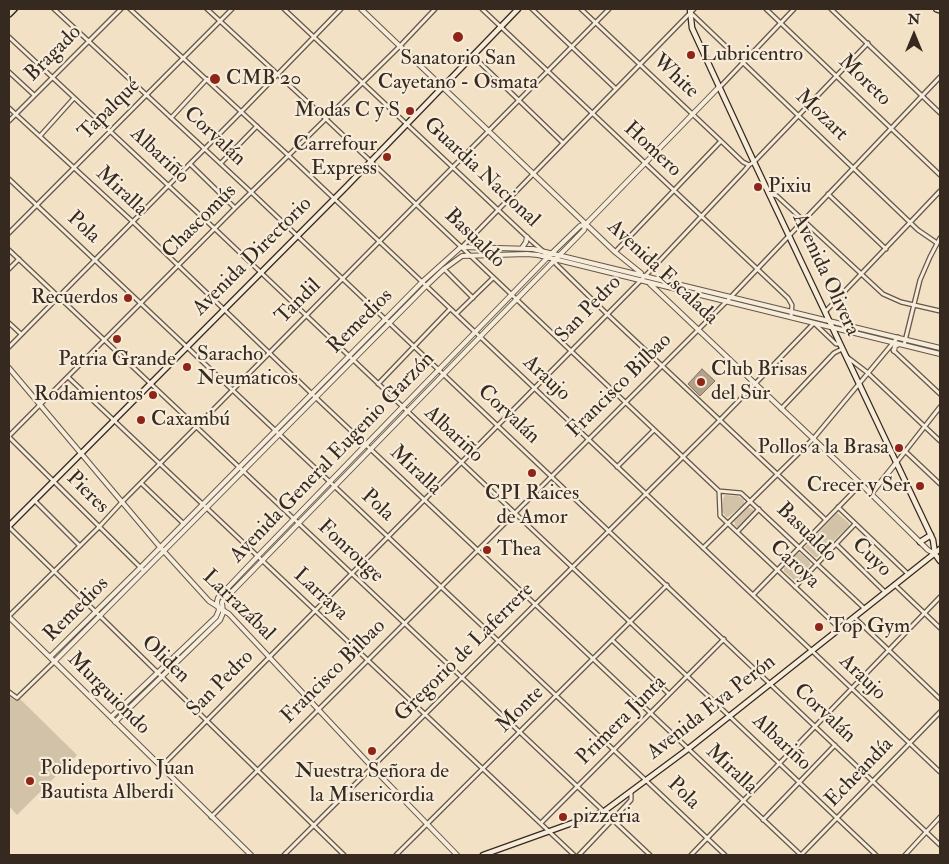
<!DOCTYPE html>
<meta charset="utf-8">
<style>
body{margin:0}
#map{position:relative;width:949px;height:864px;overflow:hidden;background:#f2e1c4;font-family:"IM FELL Double Pica",serif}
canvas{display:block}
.frame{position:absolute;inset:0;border:10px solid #352920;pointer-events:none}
.north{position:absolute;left:889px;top:10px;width:50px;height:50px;-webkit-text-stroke:4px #f7ecd9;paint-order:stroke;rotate:0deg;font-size:14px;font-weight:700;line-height:20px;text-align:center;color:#352920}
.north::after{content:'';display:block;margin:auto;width:18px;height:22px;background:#352920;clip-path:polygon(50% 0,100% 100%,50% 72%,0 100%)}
</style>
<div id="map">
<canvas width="949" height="864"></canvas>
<div class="frame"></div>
<div class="north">N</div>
</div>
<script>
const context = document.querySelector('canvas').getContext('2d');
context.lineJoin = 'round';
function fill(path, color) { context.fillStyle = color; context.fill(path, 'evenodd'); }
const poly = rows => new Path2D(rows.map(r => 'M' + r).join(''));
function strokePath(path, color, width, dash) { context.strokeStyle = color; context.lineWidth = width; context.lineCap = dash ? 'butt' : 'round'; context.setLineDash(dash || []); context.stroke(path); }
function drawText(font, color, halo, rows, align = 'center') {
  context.font = font + ' "IM FELL Double Pica",serif'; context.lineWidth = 4.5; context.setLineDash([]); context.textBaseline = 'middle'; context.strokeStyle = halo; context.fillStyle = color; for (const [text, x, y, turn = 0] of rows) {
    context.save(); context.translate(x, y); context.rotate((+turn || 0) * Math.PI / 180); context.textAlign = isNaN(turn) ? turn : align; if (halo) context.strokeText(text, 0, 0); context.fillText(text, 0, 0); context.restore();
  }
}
fill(poly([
 [725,495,738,496,744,500,744,504,728,517,726,517,722,511,723,499],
 [748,507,755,511,739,529,735,525,734,520],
 [837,513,849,523,849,526,817,557,815,557,805,547],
 [798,553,800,553,810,562,810,565,796,580,794,580,784,571,784,568],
 [9,696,15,701,19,698,77,755,17,815,9,806]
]), '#d2c2a8');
const water = poly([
 [702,369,715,381,700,396,688,384,702,369]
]);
fill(water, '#b2a28c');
strokePath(water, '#807261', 1);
const minor = poly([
 [54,9,251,192,940,845],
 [130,9,289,156,940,772],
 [207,9,326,119,719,491,741,493,865,609],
 [284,9,527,237,544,252,547,258],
 [482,9,788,298,792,305,791,317],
 [532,9,616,89],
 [581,9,721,141,743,162,749,165],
 [766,9,940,175],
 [831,9,940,113],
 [691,13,918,230,937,243],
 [9,37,215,229,876,855],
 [473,56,563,143],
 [9,72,34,95],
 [720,87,794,9],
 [9,108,133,222,311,393,801,855],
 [171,118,207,79],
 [9,121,121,9],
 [40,136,74,98],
 [221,163,257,126],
 [190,164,235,208],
 [9,179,725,855],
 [770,194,777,196,883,294,901,302,940,311],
 [828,194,886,249],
 [9,233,232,9],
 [462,247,694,9],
 [9,250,650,855],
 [615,252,721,141],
 [554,259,556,264,607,314,826,520],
 [9,269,19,259],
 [444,269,473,298],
 [825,312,940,191],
 [456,314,493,278],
 [9,323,21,334],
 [904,345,920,280,930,257,940,238],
 [9,347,241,112,341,9],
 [893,350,940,394],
 [847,357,868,373,940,441],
 [68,377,574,855],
 [378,384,450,309],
 [781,409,834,353,842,349],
 [9,436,235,208,400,46,435,9],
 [9,437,144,571],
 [905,451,940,484],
 [896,463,940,407],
 [617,467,654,430],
 [141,483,184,524],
 [719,491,720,516,840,629],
 [34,500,80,546],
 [838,507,908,574],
 [9,527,344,855],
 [737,532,759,509],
 [836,544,885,592],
 [703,548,813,439,898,337],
 [895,585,940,628],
 [795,587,855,524],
 [753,595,861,484],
 [9,616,99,527,122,502,609,9],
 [855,618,940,699],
 [612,640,669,694],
 [9,692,17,698,54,662],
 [161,767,649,272,745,170,749,165,754,162,868,43],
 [211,817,726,302,940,77],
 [763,820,835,745],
 [541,823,724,639],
 [284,855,720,420,814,323,836,344,840,344],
 [396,855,667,585],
 [579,855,631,800,631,791],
 [691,855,940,597],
 [801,855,940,712],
 [905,855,940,817]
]);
const tertiary = poly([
 [361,9,615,252,641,273],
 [522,248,526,242,527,237],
 [650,284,861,484,928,550,935,554],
 [894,351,895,346,899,344],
 [9,368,160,547,209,601,229,614,372,767,457,855],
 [871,494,896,463],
 [9,617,251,855],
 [50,657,140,568,422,282,461,247,533,249,940,348],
 [54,662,426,286,444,269,462,256,527,254,538,255,940,354],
 [111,717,216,617,219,610,217,602,218,598,257,557,547,258,580,226,586,224],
 [115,722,220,620,223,613,222,602,584,230,586,224,719,87]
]);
const secondary = poly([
 [690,9,692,28,754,162,933,540,935,554],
 [9,526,347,186,518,9],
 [920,542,931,535],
 [935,554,940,561],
 [483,855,603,812,688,749,940,549]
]);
const primary = poly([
 [9,14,14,9]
]);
const motorway = poly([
 [937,9,940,10]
]);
strokePath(minor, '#645749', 5.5);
strokePath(tertiary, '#645749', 6);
strokePath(secondary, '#352920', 7);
strokePath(primary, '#352920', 8);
strokePath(motorway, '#352920', 8);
strokePath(minor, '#f7ecd9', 3);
strokePath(tertiary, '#f7ecd9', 4);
strokePath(secondary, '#f7ecd9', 4.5);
strokePath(primary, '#f2e1c4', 5);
strokePath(motorway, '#f2e1c4', 5.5);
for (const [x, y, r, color] of [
 [458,37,6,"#8f2418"],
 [691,55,5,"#8f2418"],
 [215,79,6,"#8f2418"],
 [410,111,5,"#8f2418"],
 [387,157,5,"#8f2418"],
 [758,187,5,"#8f2418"],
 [128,298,5,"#8f2418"],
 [117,339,5,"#8f2418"],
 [187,367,5,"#8f2418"],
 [701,382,5,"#8f2418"],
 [153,395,5,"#8f2418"],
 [141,420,5,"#8f2418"],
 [899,448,5,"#8f2418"],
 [532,473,5,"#8f2418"],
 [920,486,5,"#8f2418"],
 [487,550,5,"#8f2418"],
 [819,627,5,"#8f2418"],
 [372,751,5,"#8f2418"],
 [30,781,5,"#8f2418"],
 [563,817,5,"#8f2418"]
]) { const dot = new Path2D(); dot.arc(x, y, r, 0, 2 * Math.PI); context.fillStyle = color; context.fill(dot); strokePath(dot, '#f7ecd9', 2); }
drawText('21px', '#352920', '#f7ecd9', [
 ["Bragado",54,54,-45],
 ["White",675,77,43],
 ["Moreto",864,81,44],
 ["Tapalqué",110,110,-45],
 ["Mozart",821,116,44],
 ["Corvalán",214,137,43],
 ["Homero",652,150,43],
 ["Albariño",159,156,43],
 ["Guardia Nacional",481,173,43],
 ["Miralla",121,192,43],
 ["Chascomús",200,222,-45],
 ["Pola",83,228,43],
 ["Basualdo",474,239,44],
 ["Avenida Directorio",253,257,-45],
 ["Avenida Escalada",662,273,43],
 ["Avenida Olivera",825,275,65],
 ["Tandil",299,302,-45],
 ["San Pedro",589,310,-46],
 ["Remedios",361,322,-45],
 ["Araujo",546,379,43],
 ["Francisco Bilbao",620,386,-45],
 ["Corvalán",508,415,43],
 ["Albariño",453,435,43],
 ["Avenida General Eugenio Garzón",333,458,-46],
 ["Miralla",415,471,43],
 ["Pieres",87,493,45],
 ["Pola",377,506,43],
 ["Basualdo",806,533,44],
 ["Fonrouge",350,552,43],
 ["Cuyo",871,558,44],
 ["Caroya",794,565,43],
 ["Larraya",320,595,43],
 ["Larrazábal",238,606,44],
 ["Remedios",77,610,-45],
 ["Gregorio de Laferrere",465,653,-45],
 ["Oliden",165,660,44],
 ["Francisco Bilbao",334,672,-45],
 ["Araujo",862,678,44],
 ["San Pedro",221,684,-45],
 ["Murguiondo",108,694,45],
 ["Avenida Eva Perón",712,708,-38],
 ["Monte",521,710,-45],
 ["Corvalán",824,714,43],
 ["Primera Junta",622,721,-45],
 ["Albariño",781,743,43],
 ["Miralla",731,770,43],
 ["Echeandía",860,773,-46],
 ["Pola",683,794,44]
]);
drawText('21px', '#352920', '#f7ecd9', [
 ["Lubricentro",701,55],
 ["Sanatorio San",458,59,"center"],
 ["Cayetano - Osmata",458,83,"center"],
 ["CMB 20",226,79],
 ["Modas C y S",400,111,"right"],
 ["Carrefour",377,145,"right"],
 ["Express",377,169,"right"],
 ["Pixiu",768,187],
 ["Recuerdos",118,298,"right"],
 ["Saracho",197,355],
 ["Neumaticos",197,379],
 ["Patria Grande",117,360,"center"],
 ["Club Brisas",711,370],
 ["del Sur",711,394],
 ["Rodamientos",143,395,"right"],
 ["Caxambú",151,420],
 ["Pollos a la Brasa",889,448,"right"],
 ["Crecer y Ser",910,486,"right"],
 ["CPI Raices",532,494,"center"],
 ["de Amor",532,518,"center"],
 ["Thea",497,550],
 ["Top Gym",829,627],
 ["Polideportivo Juan",40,769],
 ["Bautista Alberdi",40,793],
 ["Nuestra Señora de",372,772,"center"],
 ["la Misericordia",372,796,"center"],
 ["pizzeria",573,817]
], 'left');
</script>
